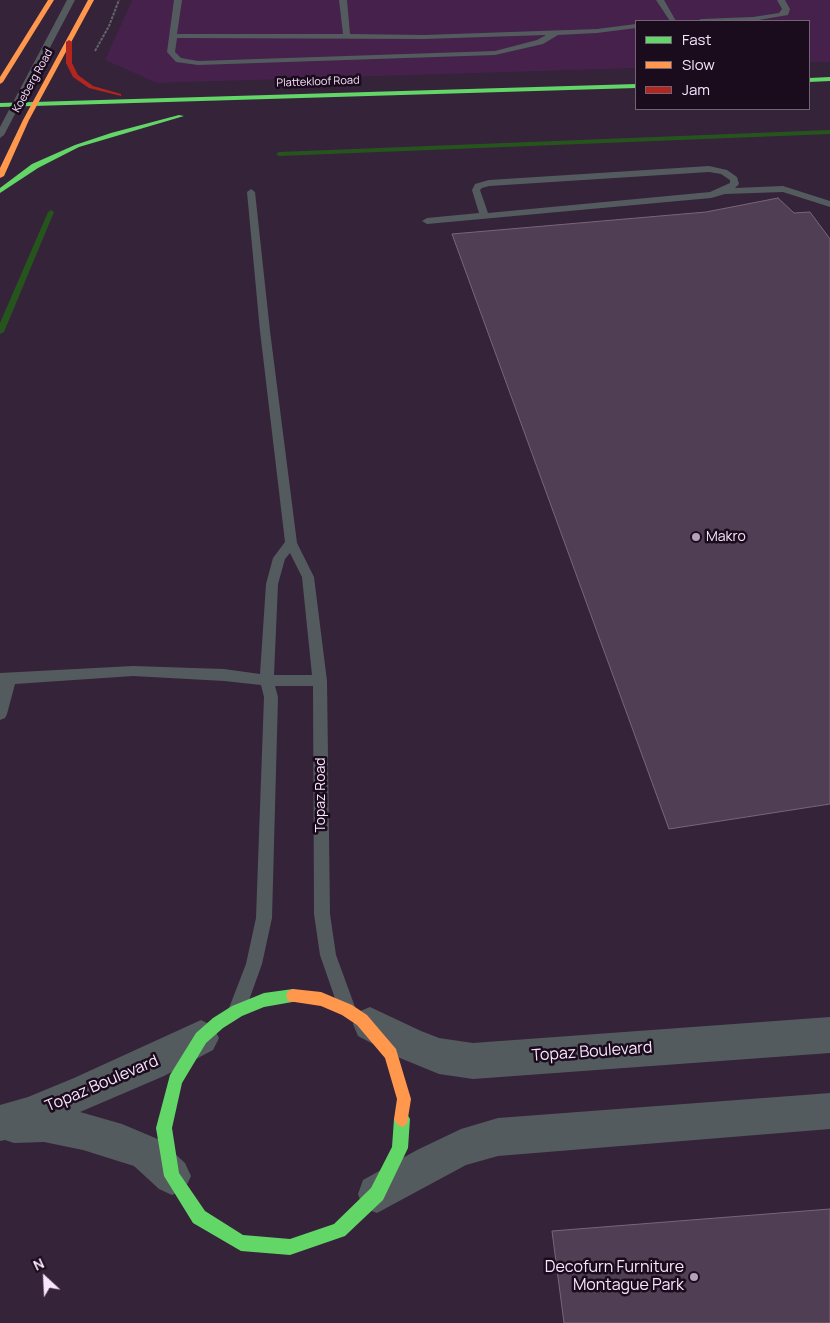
<!DOCTYPE html>
<style>
body{margin:0}
#map{position:relative;width:830px;height:1323px;overflow:hidden;background:#352339;font-family:Manrope,sans-serif}
canvas{display:block}
.legend{position:absolute;left:635px;top:20px;width:175px;height:90px;box-sizing:border-box;background:#1a0c1d;border:1px solid #746377;margin:0;padding:6px 9px;list-style:none;font-size:15px;color:#fae5fe}
.legend li{display:flex;align-items:center;gap:10px;height:25px}
.legend b{width:25px;border:1px solid #746377}
.north{position:absolute;left:20px;top:1253px;width:50px;height:50px;-webkit-text-stroke:4px #1a0c1d;paint-order:stroke;rotate:335deg;font-size:14px;font-weight:700;line-height:20px;text-align:center;color:#fae5fe}
.north::after{content:'';display:block;margin:auto;width:18px;height:22px;background:#fae5fe;clip-path:polygon(50% 0,100% 100%,50% 72%,0 100%)}
</style>
<div id="map">
<canvas width="830" height="1323"></canvas>
<ul class="legend">
<li><b style="height:6px;background:#63d668"></b>Fast</li>
<li><b style="height:6px;background:#ff974d"></b>Slow</li>
<li><b style="height:6px;background:#b3261e"></b>Jam</li>
</ul>
<div class="north">N</div>
</div>
<script>
const context = document.querySelector('canvas').getContext('2d');
context.lineJoin = 'round';
function fill(path, color) { context.fillStyle = color; context.fill(path, 'evenodd'); }
const poly = rows => new Path2D(rows.map(r => 'M' + r).join(''));
function strokePath(path, color, width, dash) { context.strokeStyle = color; context.lineWidth = width; context.lineCap = dash ? 'butt' : 'round'; context.setLineDash(dash || []); context.stroke(path); }
function drawText(font, color, halo, rows, align = 'center') {
  context.font = font + ' Manrope,sans-serif'; context.lineWidth = 5; context.setLineDash([]); context.textBaseline = 'middle'; context.strokeStyle = halo; context.fillStyle = color; for (const [text, x, y, turn = 0] of rows) {
    context.save(); context.translate(x, y); context.rotate((+turn || 0) * Math.PI / 180); context.textAlign = isNaN(turn) ? turn : align; if (halo) context.strokeText(text, 0, 0); context.fillText(text, 0, 0); context.restore();
  }
}
fill(poly([
 [132,0,830,0,830,62,809,62,809,21,636,21,636,68,157,83,105,60]
]), '#45214c');
fill(poly([
 [830,130,830,134,279,156,276,154,279,152,830,130],
 [51,210,54,212,4,332,0,334,0,323,48,212,51,210]
]), '#25551c');
const building = poly([
 [778,198,794,213,810,212,830,239,830,804,669,829,452,234,706,212,778,198],
 [830,1209,830,1323,564,1323,552,1231,830,1209]
]);
fill(building, '#503e54');
strokePath(building, '#766779', 1);
strokePath(poly([
 [95,51,109,26,119,0]
]), '#63636a', 2, [3, 1]);
fill(poly([
 [67,0,75,0,4,135,0,138,0,127,67,0],
 [174,0,182,0,177,34,343,34,339,0,347,0,350,34,424,35,597,29,636,24,636,28,597,33,558,35,543,44,495,55,198,65,176,62,167,52,174,0],
 [546,35,537,40,495,51,198,61,181,58,175,52,177,38,424,39,546,35],
 [656,0,664,0,676,21,670,21,656,0],
 [777,0,785,0,790,9,788,15,753,21,697,21,701,19,753,17,779,13,782,9,777,0],
 [709,166,727,170,737,177,739,184,735,188,783,186,830,201,830,207,783,192,725,194,711,198,427,224,422,221,427,218,479,213,472,190,475,184,489,180,709,166],
 [709,172,721,174,730,180,730,183,710,192,488,213,480,190,482,188,489,186,709,172],
 [251,189,255,192,270,331,297,543,314,577,327,681,330,914,336,955,355,1007,352,1013,346,1016,340,1013,320,955,314,914,313,686,275,686,278,697,272,918,262,964,244,1014,238,1017,232,1014,229,1008,246,964,256,918,264,697,261,685,224,681,133,676,15,684,7,714,5,718,0,720,0,673,133,666,224,669,260,674,266,584,273,558,285,542,260,331,247,192,251,189],
 [290,553,302,577,312,675,274,675,278,584,285,559,290,553]
]), '#545b5e');
fill(poly([
 [370,1007,421,1031,439,1038,473,1043,830,1017,830,1053,473,1079,439,1074,400,1058,358,1036,353,1024,358,1012,370,1007],
 [201,1020,213,1026,219,1038,213,1050,164,1076,80,1112,122,1124,160,1140,185,1163,191,1176,185,1189,172,1195,159,1189,134,1166,83,1150,44,1142,14,1143,5,1140,0,1141,0,1105,28,1097,74,1078,201,1020],
 [830,1093,830,1129,498,1156,466,1165,377,1213,363,1208,358,1194,363,1180,417,1150,461,1129,498,1118,830,1093]
]), '#545b5e');
fill(poly([
 [830,77,830,81,809,82,809,78,830,77],
 [636,84,636,88,0,107,0,103,636,84],
 [179,115,184,116,79,147,38,168,0,193,0,188,32,164,75,145,111,133,179,115],
 [293,989,298,991,300,996,298,1001,264,1007,242,1016,223,1028,206,1043,182,1083,172,1128,179,1173,205,1211,243,1235,290,1239,334,1224,371,1188,392,1147,394,1119,397,1114,402,1111,407,1114,410,1119,408,1148,383,1200,345,1236,290,1255,241,1251,193,1223,164,1176,156,1128,170,1075,196,1033,213,1018,232,1006,264,993,293,989]
]), '#63d668');
fill(poly([
 [48,0,54,0,3,82,0,84,0,77,48,0],
 [88,0,94,0,29,120,4,176,0,178,0,168,23,120,88,0],
 [293,989,321,992,352,1005,367,1015,396,1049,411,1099,407,1124,402,1127,397,1124,394,1119,397,1099,385,1058,357,1025,342,1015,321,1006,288,1001,286,996,288,991,293,989]
]), '#ff974d');
fill(poly([
 [69,40,72,42,72,63,78,75,93,86,121,94,121,96,89,88,73,77,66,63,66,42,69,40]
]), '#b3261e');
for (const [x, y, r, color] of [
 [696,537,5,"#b5a1b9"],
 [694,1277,5,"#b5a1b9"]
]) { const dot = new Path2D(); dot.arc(x, y, r, 0, 2 * Math.PI); context.fillStyle = color; context.fill(dot); strokePath(dot, '#1a0c1d', 2); }
drawText('11px', '#fae5fe', '#1a0c1d', [
 ["Koeberg Road",33,81,-61],
 ["Plattekloof Road",318,82,-2]
]);
drawText('14px', '#fae5fe', '#1a0c1d', [
 ["Makro",706,537]
], 'left');
drawText('14px', '#fae5fe', '#1a0c1d', [
 ["Topaz Road",321,795,-90]
]);
drawText('16px', '#fae5fe', '#1a0c1d', [
 ["Topaz Boulevard",592,1052,-4],
 ["Topaz Boulevard",102,1084,-23]
]);
drawText('16px', '#fae5fe', '#1a0c1d', [
 ["Decofurn Furniture",684,1268],
 ["Montague Park",684,1286]
], 'right');
</script>
